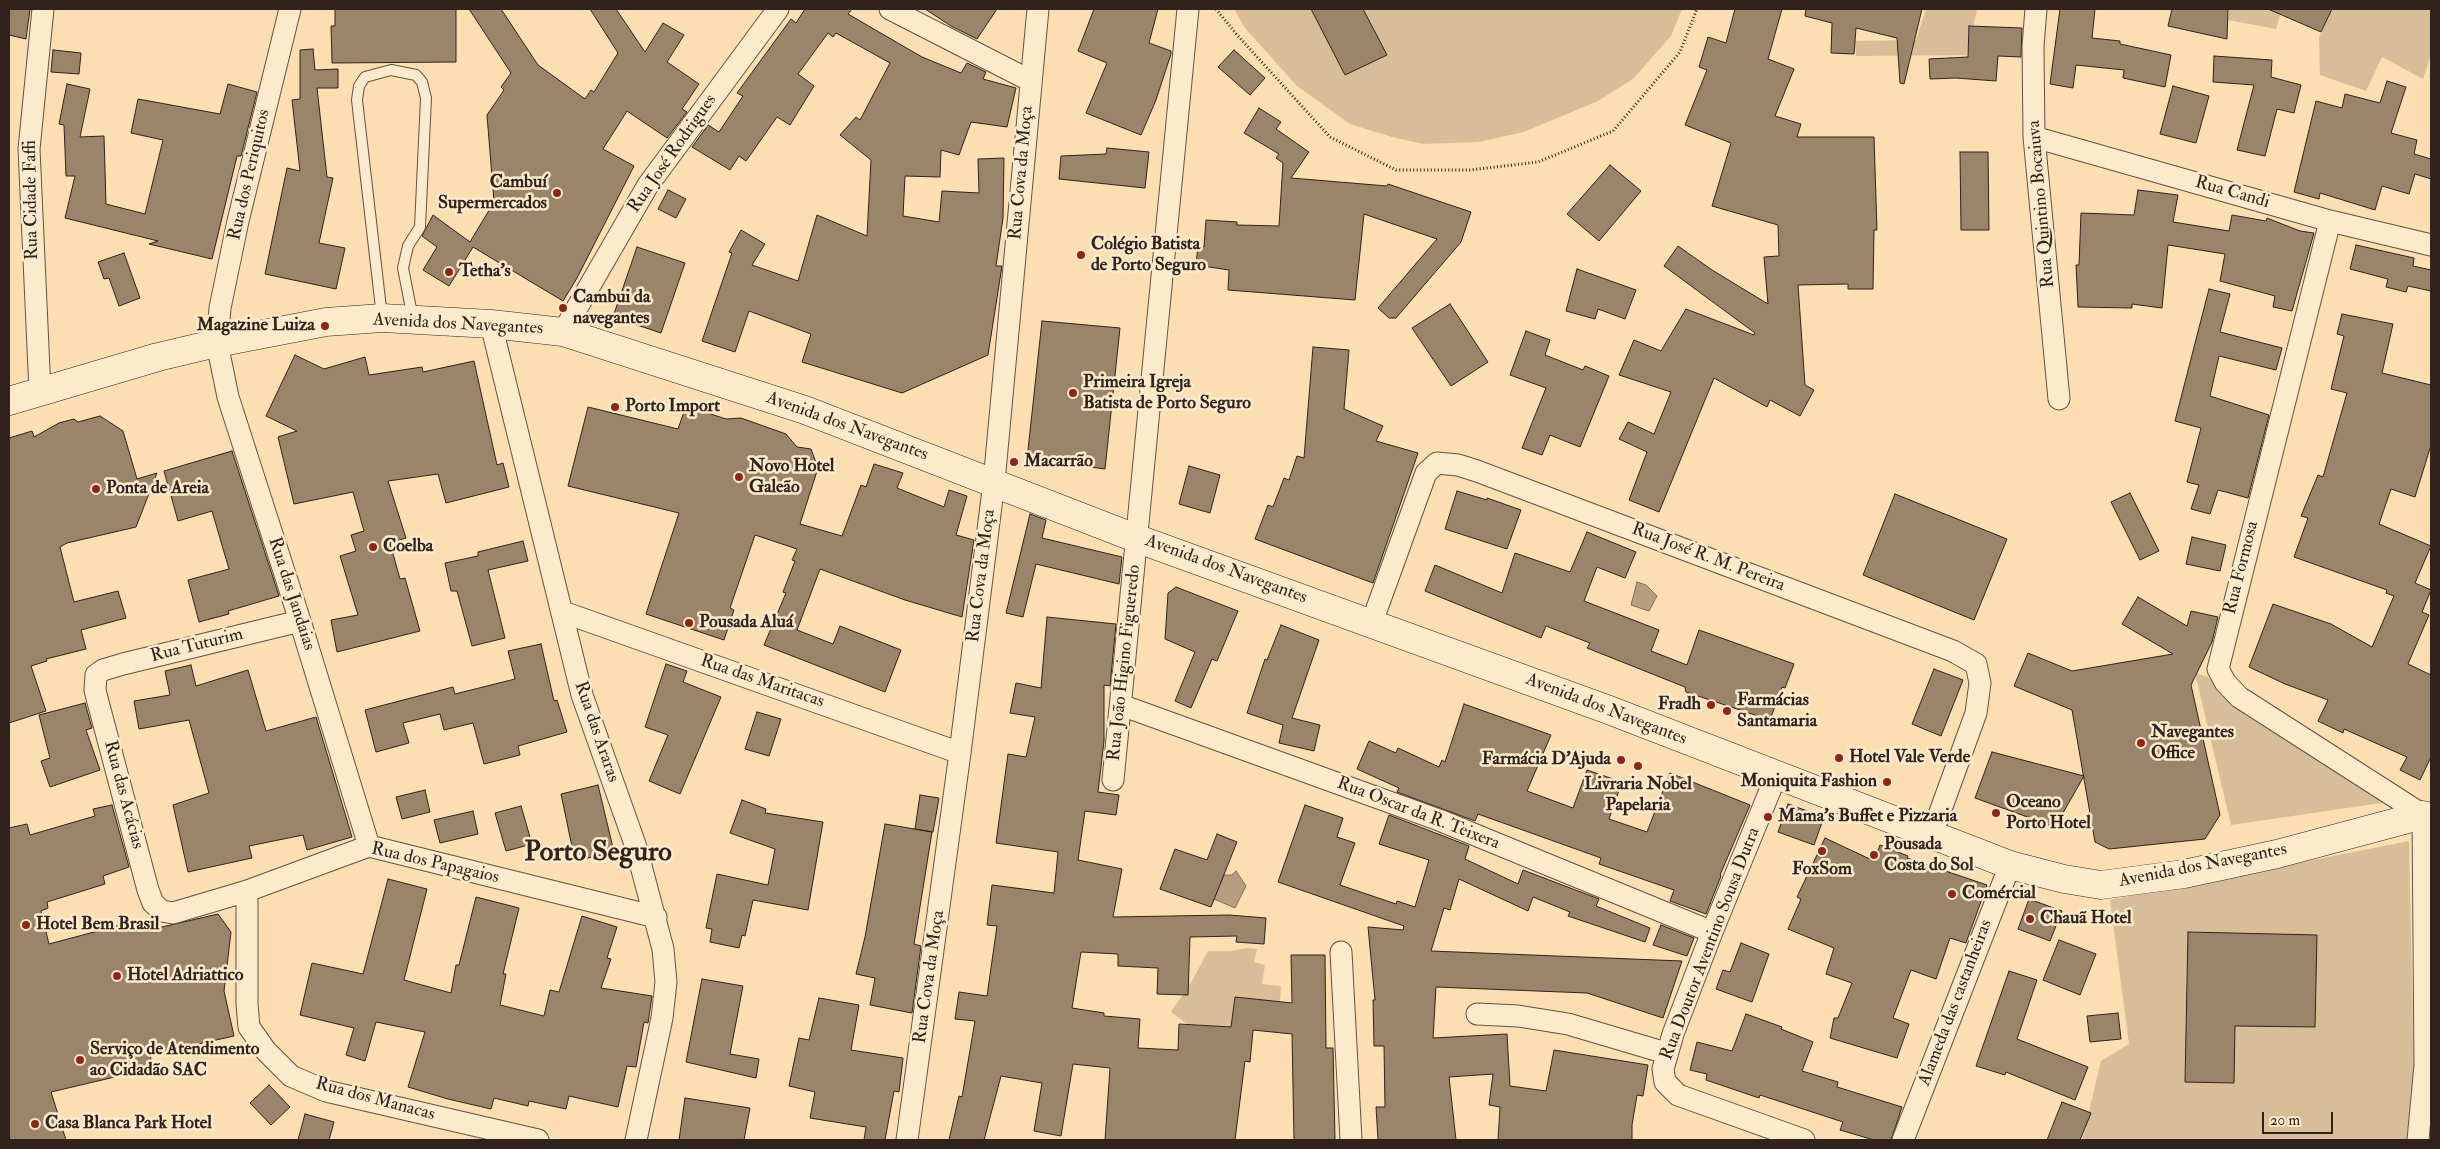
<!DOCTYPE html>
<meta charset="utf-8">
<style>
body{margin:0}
#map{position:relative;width:2440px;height:1149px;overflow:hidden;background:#fbdeb1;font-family:"IM FELL Double Pica",serif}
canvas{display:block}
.frame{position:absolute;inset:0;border:10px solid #30231d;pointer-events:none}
.scale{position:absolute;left:2262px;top:1112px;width:71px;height:22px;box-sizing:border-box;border:2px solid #30231d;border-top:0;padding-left:6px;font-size:15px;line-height:18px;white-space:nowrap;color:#30231d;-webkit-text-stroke:4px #fceacc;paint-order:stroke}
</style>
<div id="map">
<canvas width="2440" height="1149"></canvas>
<div class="frame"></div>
<div class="scale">20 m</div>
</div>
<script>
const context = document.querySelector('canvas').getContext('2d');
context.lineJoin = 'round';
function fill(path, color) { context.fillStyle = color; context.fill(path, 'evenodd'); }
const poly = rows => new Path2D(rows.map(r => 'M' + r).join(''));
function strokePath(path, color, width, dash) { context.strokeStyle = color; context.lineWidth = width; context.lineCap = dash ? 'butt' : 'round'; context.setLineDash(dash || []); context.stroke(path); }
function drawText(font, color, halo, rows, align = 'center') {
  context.font = font + ' "IM FELL Double Pica",serif'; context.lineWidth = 5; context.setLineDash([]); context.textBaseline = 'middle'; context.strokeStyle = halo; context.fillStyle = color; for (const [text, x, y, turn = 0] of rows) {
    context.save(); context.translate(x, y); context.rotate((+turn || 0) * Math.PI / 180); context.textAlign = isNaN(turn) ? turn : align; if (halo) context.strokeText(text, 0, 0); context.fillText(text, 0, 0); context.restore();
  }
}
fill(poly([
 [1234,9,1682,9,1671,36,1633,79,1598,101,1524,132,1478,142,1423,144,1392,137,1350,124,1297,86,1245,28],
 [1926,9,1977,9,1967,55,1856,56,1855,41,1916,40],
 [2229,9,2282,9,2276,29,2228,20],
 [2332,9,2431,9,2431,55,2423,79,2382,57,2366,91,2320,75,2319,38],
 [2195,673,2208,677,2237,706,2395,801,2231,825],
 [2409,841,2414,1078,2408,1140,2082,1140,2101,1061,2129,1044,2110,900],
 [1247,948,1257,949,1254,962,1265,965,1262,984,1281,986,1280,1002,1235,997,1231,1027,1187,1024,1171,1012,1192,981,1208,951,1231,951]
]), '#d8be98');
const water = poly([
 [1637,582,1646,585,1657,596,1649,611,1631,605,1637,582],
 [1236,871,1246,886,1235,908,1214,899,1224,875,1232,875,1236,871]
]);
fill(water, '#b69e7f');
strokePath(water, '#806d58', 1);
const building = poly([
 [9,9,30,9,26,39,9,35,9,9],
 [335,9,456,9,456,62,332,63,331,26,335,26,335,9],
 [469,9,501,9,538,65,585,99,591,90,594,92,618,53,590,9,616,9,645,52,663,23,684,35,667,62,699,84,682,109,687,112,667,138,627,111,603,149,634,166,577,278,563,301,473,247,449,286,423,270,437,247,422,236,433,215,470,242,494,202,487,115,504,90,501,87,511,73,469,9],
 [805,9,852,9,848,14,922,57,961,73,967,63,986,72,983,79,1016,88,1007,127,971,122,959,155,941,150,940,177,905,176,903,216,939,222,942,191,979,193,978,159,1004,158,1003,218,996,266,1002,266,988,355,902,393,802,362,811,334,749,311,735,352,702,341,732,253,729,252,741,230,765,244,752,265,798,281,817,215,867,236,871,160,840,135,856,117,860,120,890,63,836,33,833,37,828,33,798,74,814,86,790,125,777,117,746,161,739,156,730,170,692,147,708,125,719,132,743,96,737,93,791,19,796,23,805,9],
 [925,9,997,9,977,39,951,26,925,9],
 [1094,9,1158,9,1149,43,1171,51,1171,54,1156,100,1141,135,1086,113,1107,63,1078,51,1094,9],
 [1311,9,1363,9,1387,55,1345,75,1311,9],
 [1735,9,1782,9,1768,59,1794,69,1775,116,1801,124,1797,137,1874,137,1877,230,1874,230,1873,289,1848,289,1848,284,1798,285,1805,385,1814,390,1800,416,1770,400,1767,407,1714,378,1659,512,1629,500,1647,452,1619,439,1628,422,1654,434,1671,392,1619,375,1634,340,1661,351,1686,309,1754,335,1755,333,1664,266,1678,246,1712,270,1768,304,1764,257,1779,256,1778,225,1712,206,1731,143,1685,125,1707,70,1699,67,1708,37,1726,43,1735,9],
 [1806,9,1922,9,1904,84,1900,83,1897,38,1856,28,1854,54,1831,53,1832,23,1805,16,1806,9],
 [2060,9,2095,9,2092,38,2120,41,2120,44,2171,55,2165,87,2123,78,2124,70,2076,65,2073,88,2050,84,2060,9],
 [2172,9,2228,9,2227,39,2168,26,2172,9],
 [2268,9,2332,9,2321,32,2268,9],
 [1969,26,2022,28,2021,57,1998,56,1996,81,1956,78,1930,79,1929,59,1968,57,1969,26],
 [313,49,315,70,338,69,338,88,317,88,327,177,333,178,319,243,345,248,336,289,265,274,287,168,300,171,292,100,300,99,300,50,313,49],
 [53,50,81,53,79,74,51,72,53,50],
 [1234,50,1265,78,1250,95,1218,67,1234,50],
 [2214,56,2272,60,2271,77,2301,85,2294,113,2277,109,2265,156,2237,150,2254,85,2213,82,2214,56],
 [2387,81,2406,87,2391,133,2417,140,2414,154,2431,159,2431,179,2415,174,2409,194,2382,186,2375,210,2320,193,2319,199,2294,192,2316,101,2342,108,2345,94,2380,103,2387,81],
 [67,84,90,89,80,137,104,136,106,204,145,214,163,140,131,133,138,99,220,114,228,84,257,92,241,156,237,156,212,259,149,244,158,241,65,218,75,176,66,176,64,125,59,124,67,84],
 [2173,86,2209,96,2196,143,2160,134,2173,86],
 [1259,108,1281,122,1276,129,1309,152,1291,178,1387,186,1388,184,1471,212,1461,242,1396,318,1389,318,1378,308,1437,239,1364,214,1355,300,1228,290,1229,270,1196,265,1198,246,1204,247,1206,220,1237,222,1237,225,1279,226,1283,163,1276,158,1279,154,1244,133,1259,108],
 [1107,148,1149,152,1145,188,1059,179,1061,156,1106,154,1107,148],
 [1960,152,1988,152,1989,230,1961,230,1960,152],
 [1610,165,1641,191,1599,241,1567,214,1610,165],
 [668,190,686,199,676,218,658,209,668,190],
 [2138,190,2178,195,2173,222,2229,231,2232,215,2266,221,2267,218,2300,231,2314,233,2292,311,2273,307,2275,296,2220,281,2225,254,2168,245,2162,308,2132,304,2132,308,2078,307,2076,265,2079,265,2081,213,2134,215,2138,190],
 [2356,245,2414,258,2413,266,2431,270,2431,291,2408,286,2406,292,2386,287,2388,279,2350,269,2356,245],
 [637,247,685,263,661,333,613,317,637,247],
 [124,253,140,298,119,306,109,278,104,279,98,262,124,253],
 [1577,269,1636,290,1625,319,1598,309,1595,319,1566,311,1577,269],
 [2209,289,2230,294,2220,332,2282,348,2276,370,2219,356,2210,396,2269,415,2248,498,2218,490,2210,514,2191,509,2199,485,2187,482,2201,428,2175,421,2209,289],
 [1450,304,1488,362,1451,386,1412,328,1450,304],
 [2342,314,2393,324,2382,373,2431,385,2431,445,2415,497,2391,489,2379,524,2431,546,2415,583,2431,590,2422,612,2429,615,2408,664,2431,675,2431,757,2420,780,2400,770,2407,757,2344,729,2343,733,2318,721,2328,700,2285,684,2249,667,2273,604,2331,624,2372,647,2394,596,2386,593,2387,590,2294,557,2308,518,2301,516,2318,475,2323,477,2347,393,2331,389,2344,336,2337,334,2342,314],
 [1042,321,1120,328,1105,469,1027,459,1042,321],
 [1526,331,1550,340,1545,355,1583,370,1585,366,1609,376,1580,447,1550,435,1542,455,1522,448,1546,388,1510,375,1526,331],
 [1313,347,1349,350,1344,409,1383,426,1376,441,1418,453,1373,583,1255,539,1268,505,1273,507,1284,478,1289,480,1297,456,1304,458,1313,347],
 [295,355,324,369,365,357,369,375,422,367,423,372,474,361,497,465,503,463,509,487,446,503,438,474,388,481,406,538,390,543,400,579,405,578,420,631,337,652,331,620,358,615,340,556,356,551,351,535,364,531,353,492,294,504,278,437,297,431,266,416,295,355],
 [686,406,726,419,741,418,786,434,797,447,811,449,818,468,800,524,842,536,861,485,866,487,874,464,903,473,897,488,944,507,949,490,967,496,956,535,974,540,962,617,905,600,820,569,797,630,833,644,840,626,901,650,885,692,764,645,786,593,783,592,795,561,792,560,797,549,755,535,730,608,734,610,724,640,646,614,679,513,568,486,588,407,678,429,686,406],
 [100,416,123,431,137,479,157,473,136,527,67,543,60,547,74,602,118,591,126,618,81,630,86,649,46,659,47,661,31,666,46,711,9,723,9,438,32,431,34,437,59,423,74,419,78,422,100,416],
 [232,451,279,596,228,611,229,614,199,622,188,580,229,569,212,511,178,521,164,471,232,451],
 [1189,466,1220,475,1210,513,1179,504,1189,466],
 [1457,491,1487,500,1487,498,1521,510,1507,549,1445,529,1457,491],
 [2130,493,2159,551,2140,560,2111,502,2130,493],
 [1895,494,2007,539,1974,620,1863,575,1895,494],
 [1030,514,1046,520,1042,538,1122,557,1119,584,1036,564,1023,617,1006,613,1030,514],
 [1587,532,1636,552,1625,578,1597,567,1584,601,1659,630,1651,651,1687,665,1699,630,1794,664,1785,688,1782,687,1770,720,1686,692,1685,687,1587,648,1590,643,1546,626,1541,638,1425,591,1435,565,1502,593,1515,553,1570,572,1587,532],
 [2192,537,2226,545,2220,571,2186,564,2192,537],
 [523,541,528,561,488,570,505,638,472,646,457,591,451,591,445,563,478,556,478,552,523,541],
 [1176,587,1238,611,1217,661,1212,659,1191,708,1175,701,1195,652,1165,639,1168,593,1176,587],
 [2138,597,2187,626,2191,611,2218,617,2212,642,2191,685,2220,815,2205,839,2109,849,2095,842,2072,710,2014,686,2028,653,2072,671,2173,654,2122,624,2138,597],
 [1047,617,1116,624,1110,686,1104,685,1104,741,1098,792,1119,795,1116,815,1085,811,1078,860,1122,869,1113,917,1229,915,1266,918,1264,944,1236,942,1237,936,1190,937,1188,995,1157,994,1158,968,1118,966,1118,954,1081,952,1072,1008,1104,1013,1104,1016,1140,1019,1138,1048,1178,1050,1179,1024,1231,1027,1235,997,1292,1003,1291,955,1325,955,1326,1048,1333,1048,1335,1140,1294,1140,1292,1034,1253,1030,1250,1062,1245,1061,1235,1140,1105,1140,1110,1068,1073,1064,1061,1136,1034,1131,1042,1083,1001,1076,984,1140,949,1140,959,1096,962,1097,975,1021,955,1019,959,992,987,996,997,926,987,925,992,885,1054,893,1058,852,996,843,1008,754,1026,757,1035,717,1010,713,1016,683,1041,688,1047,617],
 [1281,625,1319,640,1292,718,1320,725,1314,751,1279,743,1283,725,1247,713,1265,659,1267,660,1281,625],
 [541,644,554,701,557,700,567,732,518,746,520,755,484,764,473,723,444,730,440,714,403,723,409,743,376,752,365,710,453,687,455,694,515,679,508,651,541,644],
 [666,664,687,671,683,682,721,697,680,794,649,781,668,735,645,727,666,664],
 [191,665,196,686,248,670,266,731,316,717,352,837,307,850,303,835,249,846,252,858,188,872,173,805,209,793,189,720,139,729,134,701,170,695,165,671,191,665],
 [1934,669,1963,680,1941,736,1912,724,1934,669],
 [85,703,92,728,86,730,100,770,50,787,41,761,50,758,39,715,85,703],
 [1464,704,1551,735,1527,791,1573,808,1587,770,1622,782,1609,819,1647,832,1670,773,1750,805,1720,875,1721,876,1706,914,1670,901,1674,890,1599,864,1601,858,1478,814,1475,821,1397,792,1399,788,1357,769,1369,741,1396,753,1398,748,1439,767,1442,760,1445,762,1464,704],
 [757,712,781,719,769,756,745,749,757,712],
 [1992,752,2084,776,2055,827,1975,798,1992,752],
 [598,785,614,852,575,861,561,794,598,785],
 [425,790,430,812,402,819,396,797,425,790],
 [920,795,939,798,933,832,915,829,920,795],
 [742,800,766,809,765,813,823,822,808,910,753,900,745,936,742,935,739,948,710,942,712,929,706,928,717,874,768,885,775,849,730,833,742,800],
 [1788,804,1824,817,1814,845,1778,832,1788,804],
 [112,805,129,867,103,876,105,884,47,902,48,908,41,911,49,944,128,923,149,930,218,914,231,932,224,991,234,1036,150,1055,153,1068,51,1092,66,1140,9,1140,9,828,27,824,30,835,95,816,93,809,112,805],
 [1305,805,1343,818,1337,837,1355,843,1340,885,1396,904,1397,901,1415,907,1429,860,1379,844,1389,815,1469,846,1465,859,1518,884,1523,870,1599,899,1596,906,1650,928,1645,942,1568,916,1570,912,1533,897,1528,911,1459,879,1450,910,1444,908,1431,951,1682,961,1663,1018,1587,993,1436,987,1433,1038,1507,1034,1510,1086,1546,1091,1554,1050,1648,1065,1643,1096,1637,1095,1632,1125,1632,1140,1498,1140,1500,1107,1489,1105,1493,1074,1449,1077,1456,1140,1378,1140,1376,1107,1385,1107,1384,1046,1374,1046,1373,1000,1375,1000,1368,927,1403,930,1404,926,1278,882,1305,805],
 [521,806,532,844,506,851,495,813,521,806],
 [473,811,478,834,440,843,434,820,473,811],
 [885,824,932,832,914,944,921,946,912,1013,870,1005,875,978,856,974,865,937,885,824],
 [1217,834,1237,842,1211,907,1160,889,1175,849,1207,860,1217,834],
 [1825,838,1874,861,1880,845,1908,856,1907,858,1987,885,1966,943,1950,938,1936,979,1911,970,1893,1018,1909,1024,1897,1058,1830,1038,1834,1018,1838,1018,1852,983,1826,974,1834,948,1788,929,1801,899,1797,897,1825,838],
 [388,879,427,889,404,980,451,993,456,965,459,965,476,897,519,908,503,974,506,974,500,1005,544,1016,550,990,559,992,582,916,617,927,607,958,611,959,601,988,652,996,648,1023,644,1022,636,1067,627,1066,618,1107,569,1096,566,1109,529,1101,528,1106,494,1098,491,1109,448,1099,408,1087,425,1032,376,1022,365,1061,346,1055,354,1028,300,1015,312,963,363,974,388,879],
 [2029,899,2062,911,2050,941,2018,929,2029,899],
 [1661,925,1694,938,1687,956,1653,945,1661,925],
 [2188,932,2317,935,2315,1027,2235,1026,2234,1083,2185,1082,2188,932],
 [2059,940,2096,954,2080,995,2043,980,2059,940],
 [1741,943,1769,954,1752,1002,1716,989,1723,970,1730,972,1741,943],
 [2009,971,2037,980,2017,1039,2088,1067,2075,1100,2006,1072,2005,1075,1976,1066,2009,971],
 [702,979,743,986,730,1054,759,1059,756,1078,686,1062,702,979],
 [819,998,859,1005,851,1050,903,1058,899,1092,894,1091,885,1140,864,1140,866,1127,810,1118,815,1092,789,1086,799,1038,809,1040,819,998],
 [2118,1013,2121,1039,2090,1042,2087,1016,2118,1013],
 [1746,1014,1782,1027,1781,1029,1813,1042,1802,1071,1838,1082,1837,1087,1902,1107,1891,1140,1874,1140,1840,1130,1843,1122,1760,1095,1759,1098,1706,1080,1707,1074,1690,1070,1697,1042,1732,1051,1746,1014],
 [269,1085,290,1107,271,1125,250,1103,269,1085],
 [685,1098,750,1108,744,1140,679,1140,685,1098],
 [2062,1102,2091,1113,2080,1140,2047,1140,2062,1102],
 [305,1114,334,1122,329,1140,298,1140,305,1114]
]);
fill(building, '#9a846a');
strokePath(building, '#30231d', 1);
const lane = poly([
 [382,317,357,100,359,86,365,77,391,70,416,75,422,82,426,98,420,227,408,246,403,268,413,319]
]);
const street = poly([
 [290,9,238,221,220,308,217,343,228,397,300,621,369,846],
 [890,9,1029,80],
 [2036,9,2033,46,2034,137,2059,399],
 [2034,137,2330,221,2431,245],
 [2330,221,2218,669,2225,682,2239,697,2423,815,2425,1065,2418,1140],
 [491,324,582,695,636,847,663,949,666,982,662,1018,636,1140],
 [563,332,648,185,778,9],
 [40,392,29,149,43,9],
 [563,612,960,753],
 [300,621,123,664,103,670,96,675,95,690,98,702,148,890,153,903,162,911,173,913,247,891,369,846,656,917],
 [1372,622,1426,473,1437,463,1458,465,1477,471,1953,651,1976,664,1980,683,1976,713,1932,834],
 [1121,705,1439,820,1712,932],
 [1776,776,1712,932,1673,1034,1663,1069,1665,1082,1678,1095,1804,1140],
 [1113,780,1188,9],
 [247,891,247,1004,249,1027,266,1051,291,1076,326,1091,538,1140],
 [1341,952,1351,1140],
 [1477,1014,1518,1016,1568,1024,1666,1053],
 [907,1140,960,753,994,482,1038,9],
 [1903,1140,2010,865]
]);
const secondary = poly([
 [9,401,158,357,217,343,326,322,382,318,491,324,563,332,805,410,1138,539,1609,710,2010,865,2064,879,2101,885,2184,874,2277,854,2423,815,2431,817]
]);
strokePath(lane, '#635242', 12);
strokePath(street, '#635242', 23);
strokePath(secondary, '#30231d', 29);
strokePath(poly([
 [1216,9,1238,36,1330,137,1396,170,1470,170,1538,162,1613,131,1680,52,1697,9]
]), '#30231d', 3, [1, 2.5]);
strokePath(lane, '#fceacc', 10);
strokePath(street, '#fceacc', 21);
strokePath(secondary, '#fceacc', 28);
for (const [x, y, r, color] of [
 [557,193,5,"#8f2418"],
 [1081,255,5,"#8f2418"],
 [449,272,5,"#8f2418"],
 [563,308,5,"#8f2418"],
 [325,326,5,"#8f2418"],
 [1073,393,5,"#8f2418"],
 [615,407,5,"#8f2418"],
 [1014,462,5,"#8f2418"],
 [739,477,5,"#8f2418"],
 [96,489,5,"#8f2418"],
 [373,547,5,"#8f2418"],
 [689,623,5,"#8f2418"],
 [1711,705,5,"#8f2418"],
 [1727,711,5,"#8f2418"],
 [2141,743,5,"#8f2418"],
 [1839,758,5,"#8f2418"],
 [1621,760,5,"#8f2418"],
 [1638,766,5,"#8f2418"],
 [1887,782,5,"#8f2418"],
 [1996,813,5,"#8f2418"],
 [1768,817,5,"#8f2418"],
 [1822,851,5,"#8f2418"],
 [1874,855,5,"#8f2418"],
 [1952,894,5,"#8f2418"],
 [2030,919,5,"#8f2418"],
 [26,925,5,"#8f2418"],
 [117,976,5,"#8f2418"],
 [80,1060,5,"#8f2418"],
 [35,1124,5,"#8f2418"]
]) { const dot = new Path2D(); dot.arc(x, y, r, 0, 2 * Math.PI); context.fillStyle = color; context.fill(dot); strokePath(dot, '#fceacc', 2); }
drawText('18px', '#30231d', '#fceacc', [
 ["Rua José Rodrigues",673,154,-55],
 ["Rua Cova da Moça",1022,173,-85],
 ["Rua dos Periquitos",250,175,-77],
 ["Rua Candi",2232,193,16],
 ["Rua Cidade Faffi",32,200,-91],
 ["Rua Quintino Bocaiuva",2042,204,-95],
 ["Avenida dos Navegantes",458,325,3],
 ["Avenida dos Navegantes",847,427,20],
 ["Rua José R. M. Pereira",1708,558,21],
 ["Rua Formosa",2242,568,-76],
 ["Avenida dos Navegantes",1226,570,20],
 ["Rua Cova da Moça",982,576,-83],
 ["Rua das Jandaias",291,594,72],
 ["Rua Tuturim",197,646,-14],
 ["Rua João Higino Figueredo",1125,663,-84],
 ["Rua das Maritacas",762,682,19],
 ["Avenida dos Navegantes",1606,710,21],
 ["Rua das Araras",596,732,71],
 ["Rua das Acácias",123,795,75],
 ["Rua Oscar da R. Teixera",1418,814,21],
 ["Rua dos Papagaios",435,864,13],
 ["Avenida dos Navegantes",2203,866,-11],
 ["Rua Doutor Aventino Sousa Dutra",1711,944,-69],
 ["Rua Cova da Moça",930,977,-82],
 ["Alameda das castanheiras",1956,1003,-69],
 ["Rua dos Manacas",375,1100,15]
]);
drawText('bold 18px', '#30231d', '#fceacc', [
 ["Cambuí",547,183,"right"],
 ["Supermercados",547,204,"right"],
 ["Colégio Batista",1091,245],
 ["de Porto Seguro",1091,266],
 ["Tetha's",459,272],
 ["Cambui da",573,298],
 ["navegantes",573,319],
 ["Magazine Luiza",315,326,"right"],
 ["Primeira Igreja",1083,383],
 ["Batista de Porto Seguro",1083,404],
 ["Porto Import",625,407],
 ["Macarrão",1024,462],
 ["Novo Hotel",749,467],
 ["Galeão",749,488],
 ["Ponta de Areia",106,489],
 ["Coelba",383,547],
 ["Pousada Aluá",699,623],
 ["Farmácias",1737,701],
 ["Santamaria",1737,722],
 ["Fradh",1701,705,"right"],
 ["Navegantes",2151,733],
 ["Office",2151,754],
 ["Hotel Vale Verde",1849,758],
 ["Farmácia D'Ajuda",1611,760,"right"],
 ["Moniquita Fashion",1877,782,"right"],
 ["Livraria Nobel",1638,785,"center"],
 ["Papelaria",1638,806,"center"],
 ["Oceano",2006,803],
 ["Porto Hotel",2006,824],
 ["Mama's Buffet e Pizzaria",1778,817],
 ["Pousada",1884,845],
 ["Costa do Sol",1884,866],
 ["FoxSom",1822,870,"center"],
 ["Comércial",1962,894],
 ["Chauã Hotel",2040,919],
 ["Hotel Bem Brasil",36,925],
 ["Hotel Adriattico",127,976],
 ["Serviço de Atendimento",90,1050],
 ["ao Cidadão SAC",90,1071],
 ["Casa Blanca Park Hotel",45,1124]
], 'left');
drawText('bold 28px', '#30231d', '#fceacc', [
 ["Porto Seguro",598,854]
]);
</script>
